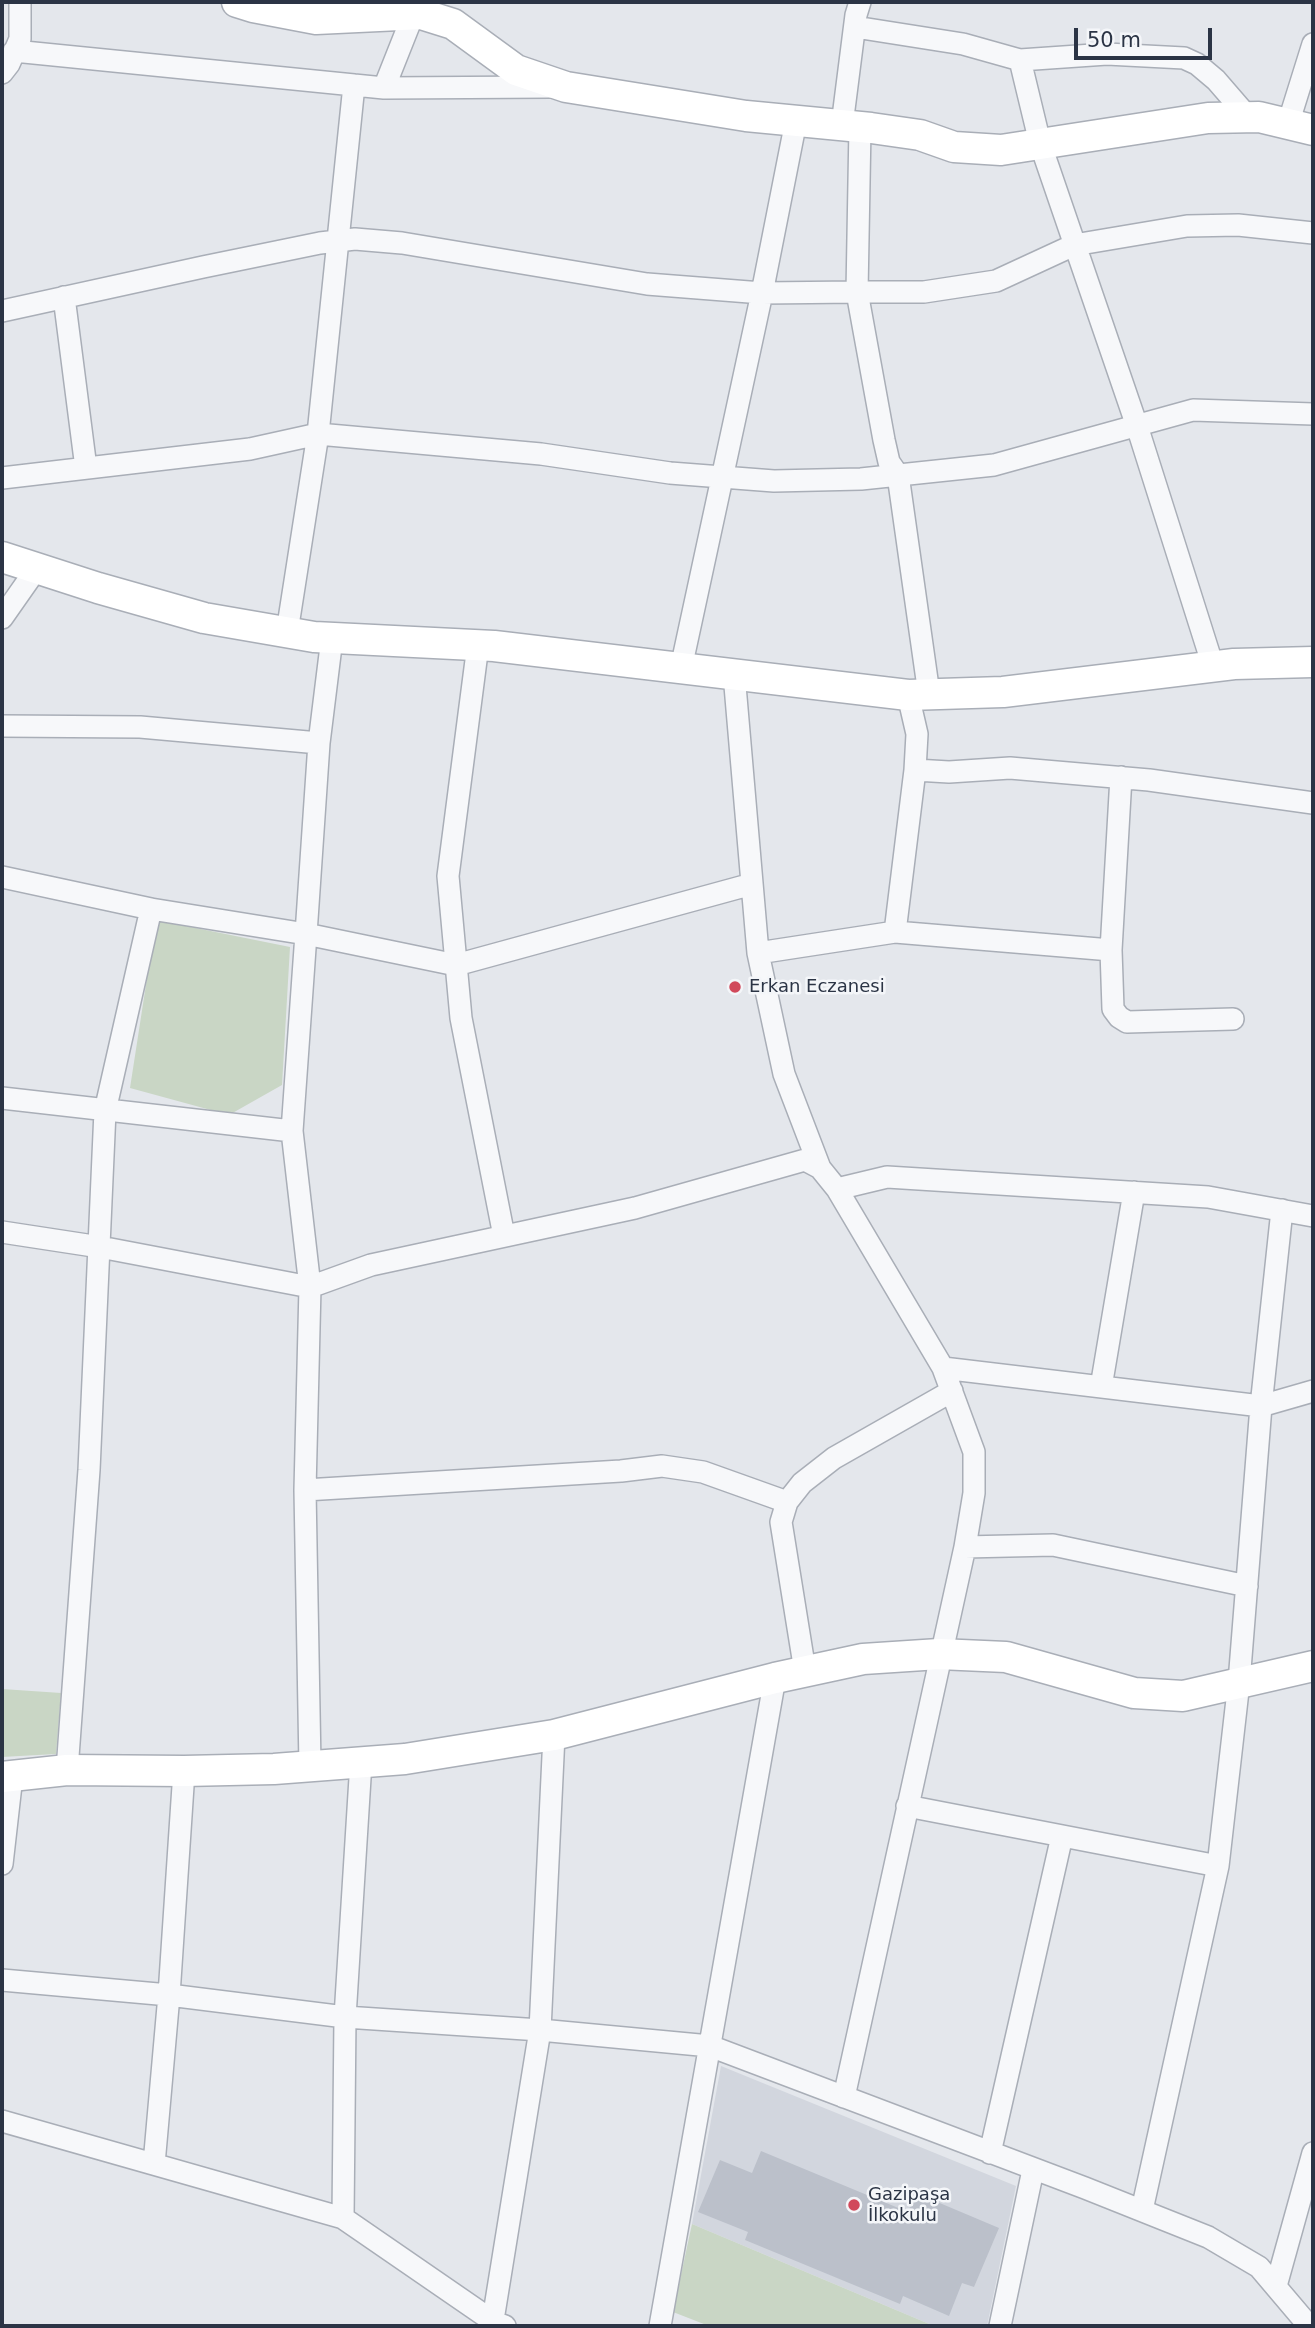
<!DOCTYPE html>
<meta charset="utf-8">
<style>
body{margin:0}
#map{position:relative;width:1315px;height:2328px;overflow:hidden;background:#e4e7ec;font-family:"DejaVu Sans",sans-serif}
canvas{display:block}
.frame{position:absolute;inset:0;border:4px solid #2b3445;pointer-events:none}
.scale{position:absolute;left:1074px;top:28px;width:138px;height:32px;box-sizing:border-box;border:4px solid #2b3445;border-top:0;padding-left:9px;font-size:21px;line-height:24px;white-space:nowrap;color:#2b3445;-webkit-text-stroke:5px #f4f6f9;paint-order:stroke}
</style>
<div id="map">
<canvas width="1315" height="2328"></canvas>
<div class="frame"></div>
<div class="scale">50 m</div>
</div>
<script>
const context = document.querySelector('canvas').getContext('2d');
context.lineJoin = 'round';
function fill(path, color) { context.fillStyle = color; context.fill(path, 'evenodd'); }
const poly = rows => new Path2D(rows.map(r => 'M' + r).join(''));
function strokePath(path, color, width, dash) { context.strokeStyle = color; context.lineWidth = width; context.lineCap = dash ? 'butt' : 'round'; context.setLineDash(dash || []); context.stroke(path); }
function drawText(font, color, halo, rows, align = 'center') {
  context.font = font + ' "DejaVu Sans",sans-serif'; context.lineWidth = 5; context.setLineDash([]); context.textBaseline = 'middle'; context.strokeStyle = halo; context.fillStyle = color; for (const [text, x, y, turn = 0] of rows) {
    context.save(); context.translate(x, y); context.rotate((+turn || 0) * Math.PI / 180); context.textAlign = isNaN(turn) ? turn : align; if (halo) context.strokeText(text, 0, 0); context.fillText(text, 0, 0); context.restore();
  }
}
fill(poly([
 [721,2066,1016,2186,987,2326,934,2326,692,2224]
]), '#d2d6de');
fill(poly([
 [156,920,290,947,282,1085,229,1115,130,1088],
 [2,1689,61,1693,56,1754,2,1757],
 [692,2224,934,2326,709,2326,673,2312]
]), '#c9d6c5');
fill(poly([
 [761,2151,908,2212,916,2193,999,2228,974,2287,962,2283,949,2316,903,2296,900,2304,745,2240,748,2232,698,2212,720,2160,752,2173]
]), '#bbc0ca');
const street = poly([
 [855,27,963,44,1020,60,1107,54,1184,58,1197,64,1216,80,1248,117],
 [14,51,384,88,550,87],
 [1020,60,1040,143,1137,426,1213,666],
 [2,73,9,64,20,39,20,2],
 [384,88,417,5],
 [1288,124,1313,44],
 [842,125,856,15,860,2],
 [860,127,857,292,884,440,889,462,898,475,929,694],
 [64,297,86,468],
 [2,311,203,267,320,243,355,239,402,243,647,284,762,293,857,292,924,292,996,281,1074,245,1187,226,1238,225,1313,233],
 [2,478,250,449,318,434,541,454,670,473,774,481,861,479,994,465,1193,410,1313,414],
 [2,618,37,568],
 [287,632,318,434,354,85],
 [478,645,448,876,461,1018,504,1236],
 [681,668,762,293,796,121],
 [734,674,758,953,784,1074,820,1168],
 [2,726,140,727,319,743],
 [915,770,949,772,1010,768,1149,780,1313,803],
 [1121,777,1111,950,1113,1009,1119,1017,1127,1022,1233,1019],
 [2,877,151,909,306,934,319,743,332,638],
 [895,932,915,770,917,734,908,695],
 [758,953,895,932,1111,950],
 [2,1098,292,1131],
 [2,1232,100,1247,310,1287,292,1131,306,934,456,965,752,884],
 [943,1368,1261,1406,1313,1391],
 [1101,1387,1134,1192],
 [305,1490,621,1471,662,1466,703,1472,787,1502],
 [965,1547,1053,1545,1247,1586],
 [805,1671,781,1522,787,1502,802,1483,834,1458,952,1391],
 [310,1766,305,1490,310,1287,371,1265,635,1208,805,1160,820,1168,837,1189],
 [67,1770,89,1470,105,1111,151,909],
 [907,1806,1218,1866],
 [2,1864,12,1776],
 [2,1980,169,1995,345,2017,540,2030,710,2046,1085,2188,1208,2237,1259,2267,1309,2326],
 [844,2097,965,1547,974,1493,974,1452,943,1368,837,1189,887,1177,1208,1197,1313,1216],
 [2,2121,343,2218,494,2322,505,2326],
 [990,2153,1062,1836],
 [154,2164,169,1995,184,1771],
 [1142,2210,1218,1866,1239,1682,1261,1406,1282,1210],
 [343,2218,345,2017,361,1762],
 [1276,2286,1313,2153],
 [492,2326,540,2030,554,1735],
 [660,2326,775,1678],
 [1000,2326,1033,2170]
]);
const secondary = poly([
 [237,2,253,7,316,19,421,14,453,24,516,70,566,87,746,116,871,128,920,135,954,147,1001,150,1208,118,1259,117,1313,130],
 [2,557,98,588,204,618,314,637,494,646,908,695,1003,692,1234,664,1313,662],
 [2,1777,67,1770,184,1771,274,1769,405,1759,554,1735,775,1678,863,1659,939,1654,1006,1657,1134,1693,1183,1696,1313,1666]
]);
strokePath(street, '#a9aeb7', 24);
strokePath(secondary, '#a9aeb7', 33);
strokePath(street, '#f7f8fa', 21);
strokePath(secondary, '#fff', 30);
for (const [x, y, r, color] of [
 [735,987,7,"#d1495b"],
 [854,2205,7,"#d1495b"]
]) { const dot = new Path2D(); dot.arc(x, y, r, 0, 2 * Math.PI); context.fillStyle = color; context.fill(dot); strokePath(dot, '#f4f6f9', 2.5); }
drawText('18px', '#2b3445', '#f4f6f9', [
 ["Erkan Eczanesi",749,987],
 ["Gazipaşa",868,2195],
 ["İlkokulu",868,2216]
], 'left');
</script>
